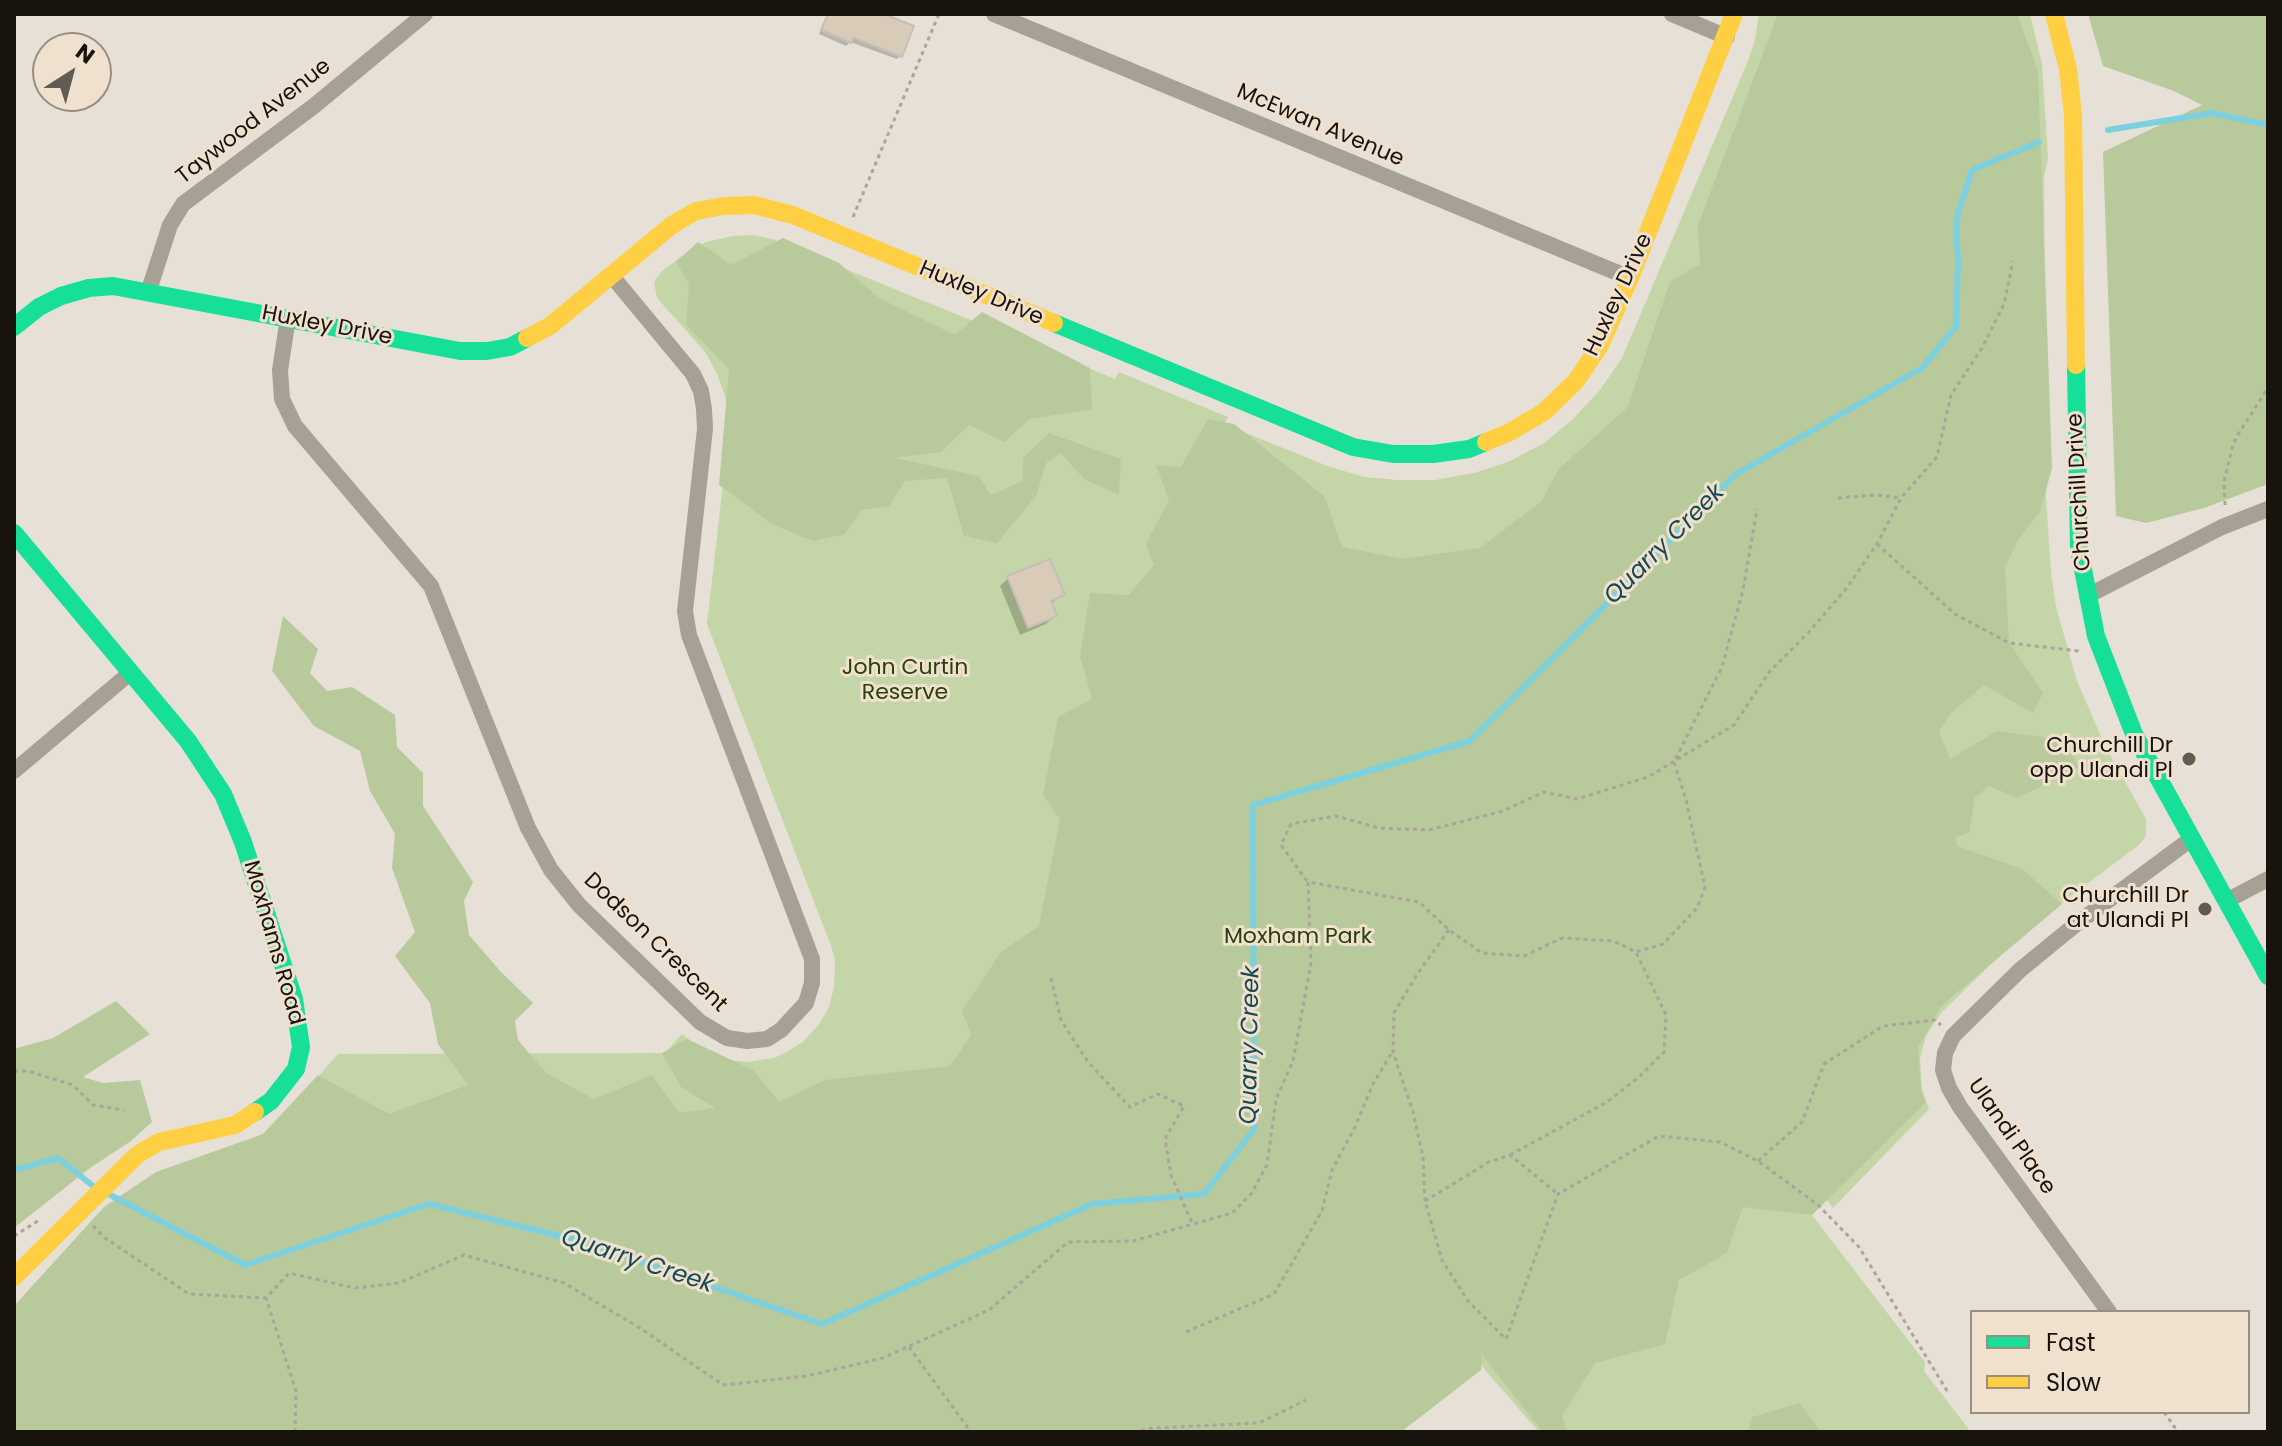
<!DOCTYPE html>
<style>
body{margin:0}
#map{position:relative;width:2282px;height:1446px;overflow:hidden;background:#e7e0d6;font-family:Poppins,sans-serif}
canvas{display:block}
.frame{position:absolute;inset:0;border:16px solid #18130d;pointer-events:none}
.legend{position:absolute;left:1970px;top:1310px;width:280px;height:104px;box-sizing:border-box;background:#efe1ce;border:2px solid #998f81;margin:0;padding:10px 14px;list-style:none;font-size:24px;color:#18130d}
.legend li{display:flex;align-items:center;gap:16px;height:40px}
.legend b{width:40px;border:2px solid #998f81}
.north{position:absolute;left:32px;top:32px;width:80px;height:80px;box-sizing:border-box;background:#efe1ce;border:2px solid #998f81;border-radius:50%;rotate:36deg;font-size:22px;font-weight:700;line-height:32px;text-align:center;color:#18130d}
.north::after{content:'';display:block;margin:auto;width:28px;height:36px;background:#605b53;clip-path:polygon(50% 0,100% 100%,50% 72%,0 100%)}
</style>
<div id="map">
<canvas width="2282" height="1446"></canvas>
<div class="frame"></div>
<ul class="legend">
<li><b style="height:10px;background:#16e098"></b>Fast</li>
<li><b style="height:10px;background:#ffcf43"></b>Slow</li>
</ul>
<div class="north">N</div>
</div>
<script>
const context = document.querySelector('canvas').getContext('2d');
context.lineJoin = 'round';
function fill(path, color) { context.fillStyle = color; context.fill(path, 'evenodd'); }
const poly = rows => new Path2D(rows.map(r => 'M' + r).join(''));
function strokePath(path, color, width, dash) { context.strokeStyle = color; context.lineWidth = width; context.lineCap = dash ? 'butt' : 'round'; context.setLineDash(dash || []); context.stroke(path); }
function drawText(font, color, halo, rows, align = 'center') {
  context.font = font + ' Poppins,sans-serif'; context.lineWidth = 6; context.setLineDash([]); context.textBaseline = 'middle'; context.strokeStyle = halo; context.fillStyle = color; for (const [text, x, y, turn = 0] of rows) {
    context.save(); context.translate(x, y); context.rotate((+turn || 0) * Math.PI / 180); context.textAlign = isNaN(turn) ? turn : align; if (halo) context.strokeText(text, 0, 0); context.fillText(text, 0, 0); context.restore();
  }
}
fill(poly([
 [1759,14,2030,14,2042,64,2048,158,2044,177,2046,498,2051,572,2056,607,2077,681,2107,750,2146,819,2146,836,2140,844,2026,930,1941,1013,1926,1036,1920,1058,1922,1089,1929,1109,1833,1208,1805,1172,1801,1214,1812,1215,1925,1362,1924,1371,1971,1432,1539,1432,1480,1364,1401,1432,14,1432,14,1347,229,1180,338,1054,665,1053,682,1034,699,1047,729,1060,747,1062,774,1058,787,1052,803,1042,820,1023,829,1007,834,987,835,960,831,946,707,624,731,414,718,376,706,353,657,298,654,282,661,272,686,253,706,242,733,236,753,235,772,239,1115,379,1119,372,1228,417,1224,424,1330,467,1365,477,1398,480,1435,480,1474,473,1508,462,1544,443,1573,419,1600,390,1622,358,1748,61,1755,40]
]), '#c4d6a8');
fill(poly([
 [1778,14,2017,14,2038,71,2052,468,2040,512,2018,540,2005,567,2009,643,2043,693,2033,713,1984,685,1951,713,1939,731,1950,759,1997,731,2064,740,2079,768,2017,798,1989,786,1975,797,1969,833,1956,837,1957,846,2022,869,2062,904,1940,1007,1918,1048,1921,1090,1926,1102,1812,1215,1743,1207,1727,1253,1679,1280,1665,1344,1595,1363,1562,1416,1567,1432,1543,1432,1482,1355,1481,1370,1401,1432,14,1432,14,1306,104,1207,156,1172,263,1134,318,1075,389,1114,468,1085,438,1044,430,1003,395,956,415,932,392,868,395,834,370,791,360,751,314,726,272,671,283,616,318,649,310,673,327,691,352,687,395,715,397,747,423,773,423,806,473,882,464,901,469,935,501,972,533,1003,515,1021,518,1040,546,1073,594,1099,652,1075,679,1113,715,1108,681,1087,662,1053,687,1039,753,1070,779,1102,825,1080,950,1066,971,1035,962,1011,1001,952,1039,926,1060,819,1043,795,1058,717,1092,699,1080,656,1090,593,1129,595,1154,565,1146,544,1169,500,1156,465,1181,467,1208,419,1234,424,1324,496,1342,547,1402,559,1480,548,1541,502,1558,470,1628,407,1670,282,1700,264,1698,225],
 [2088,14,2268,14,2268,484,2204,508,2146,523,2116,516,2103,152,2202,105,2174,91,2103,66],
 [783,238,839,263,879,298,955,335,982,312,1090,368,1092,409,1030,419,1004,442,969,425,941,452,895,458,978,476,991,495,1023,481,1023,458,1049,433,1121,459,1119,495,1084,479,1061,453,1046,463,1036,496,997,543,964,536,947,478,905,481,889,506,861,510,845,534,813,541,772,524,719,485,729,369,686,325,689,284,676,262,698,242,731,265],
 [116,1001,150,1034,83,1077,103,1083,140,1080,152,1122,131,1141,90,1168,14,1228,14,1049,53,1038],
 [1800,1403,1821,1432,1749,1432,1752,1417]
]), '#b8c99b');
fill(poly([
 [828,14,880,14,900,56,897,59,850,42,846,46,819,34],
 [1009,577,1062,594,1050,605,1054,616,1046,624,1020,635,1000,586]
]), '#0003');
strokePath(poly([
 [2108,130,2212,113,2268,125],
 [14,1170,58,1158,93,1186,245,1265,429,1204,576,1240,822,1324,1092,1204,1204,1194,1254,1129,1253,805,1470,741,1736,474,1922,368,1956,326,1958,262,1956,220,1972,170,2039,142]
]), '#7dd0dd', 6);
const building = poly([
 [828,14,884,14,914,26,902,57,854,38,851,43,821,30,828,14],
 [1050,559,1065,595,1051,601,1057,616,1028,628,1007,576,1050,559]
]);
fill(building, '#d8cbb8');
strokePath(building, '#c5bfb7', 2);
strokePath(poly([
 [853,217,939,14],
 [1838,498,1875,495,1901,498],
 [2225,505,2224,482,2232,448,2237,436,2268,388],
 [1877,544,1955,614,2009,643,2079,651],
 [1307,881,1281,845,1291,824,1336,816,1379,828,1429,830,1503,811,1544,792,1577,799,1648,777,1734,725,1770,671,1808,633,1846,589,1877,544,1901,498,1937,457,1951,395,1982,348,2004,304,2013,261],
 [1449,930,1418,973,1394,1013,1393,1052,1413,1112,1423,1157,1425,1201,1442,1260,1468,1301,1506,1339,1558,1194,1659,1136,1720,1142,1758,1161,1818,1205,1859,1247,1949,1394],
 [1051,978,1061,1020,1088,1062,1130,1107,1158,1094,1184,1106,1165,1139,1171,1175,1193,1225],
 [14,1071,28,1071,73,1085,93,1105,124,1110],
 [1510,1155,1607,1102,1639,1077,1664,1052,1666,1015,1636,952],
 [1758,1161,1802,1122,1824,1064,1883,1026,1935,1020,1941,1025],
 [1425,1201,1489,1162,1510,1155,1558,1194],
 [93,1226,105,1238,189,1294,266,1298],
 [14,1236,41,1219],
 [1186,1332,1274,1294,1322,1211,1332,1170,1355,1127,1373,1084,1391,1054],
 [909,1347,971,1432],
 [2164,1412,2178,1432],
 [295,1432,296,1391,266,1298,289,1273,355,1288,399,1283,464,1255,564,1283,640,1328,723,1385,807,1376,883,1358,989,1310,1068,1242,1133,1241,1232,1213,1251,1194,1267,1165,1276,1099,1293,1061,1311,963,1308,882,1419,902,1449,930,1482,953,1524,956,1562,938,1614,941,1636,952,1663,944,1697,908,1705,887,1686,800,1674,762,1722,667,1743,590,1757,509],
 [1133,1432,1153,1428,1259,1423,1306,1400]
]), '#aaa49a', 3, [4, 4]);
strokePath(poly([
 [994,14,1630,278],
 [1672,14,1727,37],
 [148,293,170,225,183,204,314,106,425,14],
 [288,318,280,370,282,399,295,426,431,586,528,828,551,870,579,905,700,1022,727,1038,747,1041,767,1039,781,1030,806,1003,812,983,812,959,689,635,685,611,705,429,704,409,701,391,693,374,611,275],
 [2087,596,2222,527,2268,509],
 [14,771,130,673],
 [2226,901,2268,879],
 [2109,1312,1960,1107,1949,1088,1943,1070,1945,1053,1953,1036,2020,970,2075,925,2191,839]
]), '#a6a095', 16);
strokePath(poly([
 [1054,323,1353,447,1393,454,1433,454,1469,449,1486,442],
 [14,327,39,307,61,296,89,288,113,286,460,351,487,351,510,347,527,338],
 [2076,365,2079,549,2096,636,2134,734,2268,976],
 [14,533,188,741,223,794,243,842,294,999,301,1047,296,1069,271,1101,255,1112]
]), '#16e098', 18);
strokePath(poly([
 [2054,14,2068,69,2073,115,2076,365],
 [527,338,550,326,672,225,696,211,724,206,754,205,793,215,1054,323],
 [1486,442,1510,432,1544,412,1576,381,1599,347,1630,278,1734,14],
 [14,1277,138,1154,159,1142,235,1125,255,1112]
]), '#ffcf43', 18);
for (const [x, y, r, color] of [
 [2189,759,8,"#605b53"],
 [2205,909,8,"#605b53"]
]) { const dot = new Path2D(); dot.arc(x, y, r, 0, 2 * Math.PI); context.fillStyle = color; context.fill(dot); strokePath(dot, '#efe1ce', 3); }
drawText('22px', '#18130d', '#efe1ce', [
 ["Taywood Avenue",254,122,-38],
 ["McEwan Avenue",1320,126,23],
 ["Huxley Drive",981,294,23],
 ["Huxley Drive",1619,295,-65],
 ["Huxley Drive",327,326,11],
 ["Churchill Drive",2080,492,-93],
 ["Moxhams Road",273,943,74],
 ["Dodson Crescent",655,943,44],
 ["Ulandi Place",2011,1137,55]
]);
drawText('22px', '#2a4109', '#efe1ce', [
 ["John Curtin",905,668],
 ["Reserve",905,693],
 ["Moxham Park",1298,937]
]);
drawText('22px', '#18130d', '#efe1ce', [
 ["Churchill Dr",2173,746],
 ["opp Ulandi Pl",2173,771],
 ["Churchill Dr",2189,896],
 ["at Ulandi Pl",2189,921]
], 'right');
drawText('italic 24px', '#154a54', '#efe1ce', [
 ["Quarry Creek",1665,545,-45],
 ["Quarry Creek",1251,1045,-89],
 ["Quarry Creek",637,1262,18]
]);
</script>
